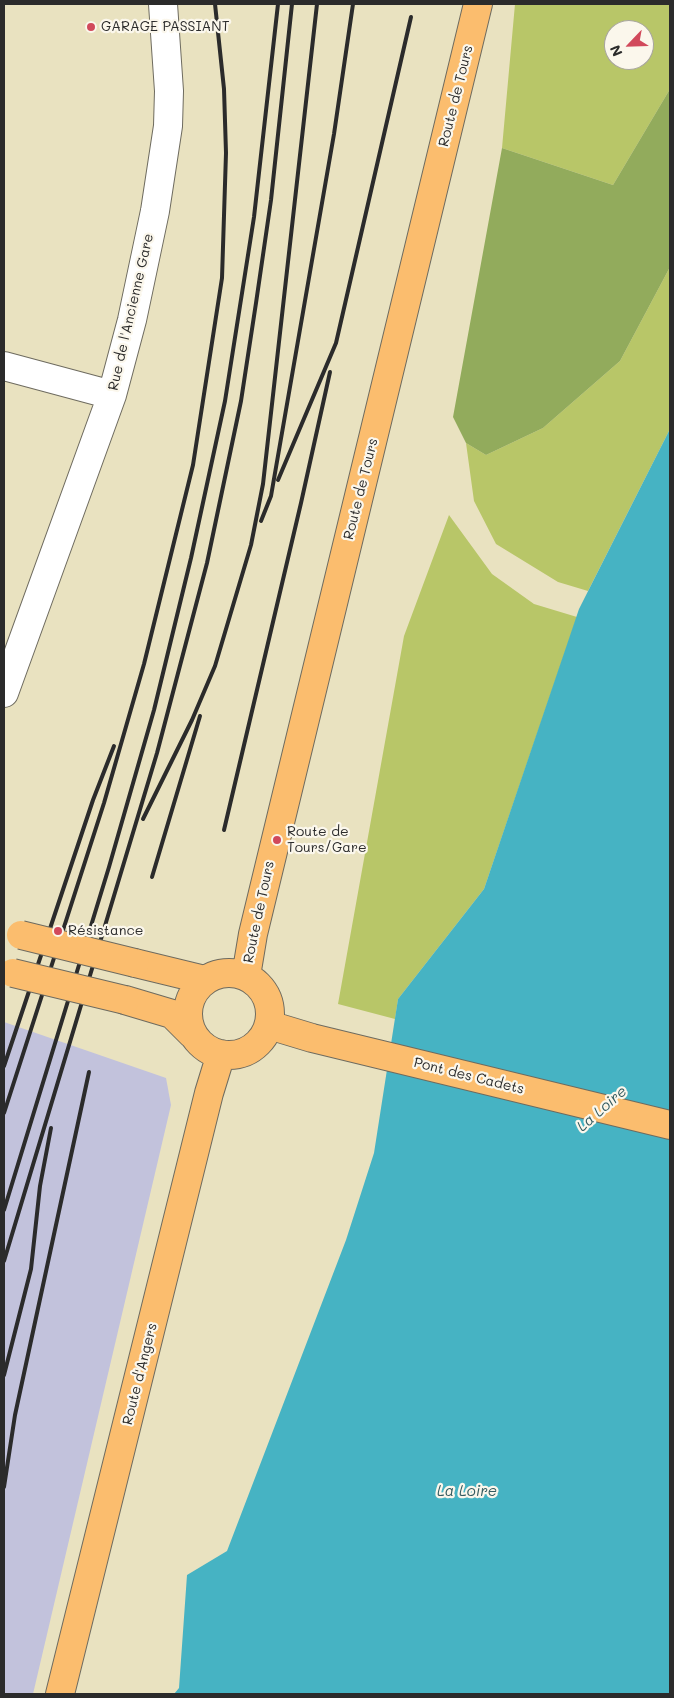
<!DOCTYPE html>
<meta charset="utf-8">
<style>
body{margin:0}
#map{position:relative;width:674px;height:1698px;overflow:hidden;background:#e9e2c0;font-family:Mali,sans-serif}
canvas{display:block}
.frame{position:absolute;inset:0;border:5px solid #2b2b2b;pointer-events:none}
.north{position:absolute;left:604px;top:20px;width:50px;height:50px;box-sizing:border-box;background:#fbf7ec;border:1px solid #a8a59f;border-radius:50%;rotate:246deg;font-size:14px;font-weight:700;line-height:20px;text-align:center;color:#2b2b2b}
.north::after{content:'';display:block;margin:auto;width:18px;height:22px;background:#d1495b;clip-path:polygon(50% 0,100% 100%,50% 72%,0 100%)}
</style>
<div id="map">
<canvas width="674" height="1698"></canvas>
<div class="frame"></div>
<div class="north">N</div>
</div>
<script>
const context = document.querySelector('canvas').getContext('2d');
context.lineJoin = 'round';
function fill(path, color) { context.fillStyle = color; context.fill(path, 'evenodd'); }
const poly = rows => new Path2D(rows.map(r => 'M' + r).join(''));
function strokePath(path, color, width, dash) { context.strokeStyle = color; context.lineWidth = width; context.lineCap = dash ? 'butt' : 'round'; context.setLineDash(dash || []); context.stroke(path); }
function drawText(font, color, halo, rows, align = 'center') {
  context.font = font + ' Mali,sans-serif'; context.lineWidth = 4.5; context.setLineDash([]); context.textBaseline = 'middle'; context.strokeStyle = halo; context.fillStyle = color; for (const [text, x, y, turn = 0] of rows) {
    context.save(); context.translate(x, y); context.rotate((+turn || 0) * Math.PI / 180); context.textAlign = isNaN(turn) ? turn : align; if (halo) context.strokeText(text, 0, 0); context.fillText(text, 0, 0); context.restore();
  }
}
fill(poly([
 [4,1022,166,1078,171,1105,33,1694,4,1694]
]), '#c2c2dc');
fill(poly([
 [515,4,670,4,670,89,613,185,502,148],
 [614,30,644,30,644,60,614,60],
 [670,267,670,429,588,591,558,582,496,544,474,501,466,443,486,455,543,428,620,361],
 [449,515,492,574,534,604,577,617,484,889,398,999,395,1019,338,1004,404,636]
]), '#b8c668');
fill(poly([
 [670,89,670,267,620,361,543,428,486,455,466,443,453,417,502,148,613,185]
]), '#92ab5c');
fill(poly([
 [670,429,670,1694,174,1694,179,1688,187,1575,227,1551,346,1240,374,1153,398,999,484,889,579,609]
]), '#46b3c3');
const minor = poly([
 [4,366,112,395],
 [4,693,112,395,132,320,155,211,168,126,169,91,163,4]
]);
const major = poly([
 [135,963,205,980],
 '188 1014a41 41 0 1 1 82 0a41 41 0 1 1-82 0Z',
 [246,976,253,934,478,4],
 [125,1000,172,1014,192,1034],
 [269,1025,312,1038,670,1125],
 [60,1694,209,1093,221,1054]
]);
strokePath(minor, '#6e6b5f', 30);
strokePath(major, '#6e6b5f', 30);
strokePath(minor, '#fff', 28);
strokePath(major, '#fbbd6e', 28);
strokePath(poly([
 [278,480,336,343,411,17],
 [261,521,271,496,334,134,353,4],
 [143,819,192,720,215,666,251,545,263,484,317,4],
 [224,830,301,503,330,372],
 [152,877,200,716],
 [4,1066,93,800,114,746],
 [4,1113,104,803,144,664,193,465,222,278,226,153,224,89,215,4],
 [4,1210,109,867,154,710,191,558,225,401,254,217,278,4],
 [4,1261,157,753,207,563,241,401,256,303,271,200,292,4],
 [4,1375,31,1269,40,1186,51,1128],
 [4,1487,15,1415,89,1072]
]), '#2b2b2b', 4);
const majorBridge = poly([
 [21,935,135,963],
 [13,973,125,1000]
]);
strokePath(majorBridge, '#6e6b5f', 30, []);
strokePath(majorBridge, '#fbbd6e', 28);
for (const [x, y, r, color] of [
 [91,27,5,"#d1495b"],
 [277,840,5,"#d1495b"],
 [58,931,5,"#d1495b"]
]) { const dot = new Path2D(); dot.arc(x, y, r, 0, 2 * Math.PI); context.fillStyle = color; context.fill(dot); strokePath(dot, '#fbf7ec', 2); }
drawText('14px', '#2b2b2b', '#fbf7ec', [
 ["GARAGE PASSIANT",101,27],
 ["Route de",287,832],
 ["Tours/Gare",287,848],
 ["Résistance",68,931]
], 'left');
drawText('14px', '#2b2b2b', '#fbf7ec', [
 ["Route de Tours",456,96,-76],
 ["Rue de l'Ancienne Gare",131,312,-77],
 ["Route de Tours",361,489,-76],
 ["Route de Tours",259,912,-78],
 ["Pont des Cadets",469,1076,14],
 ["Route d'Angers",140,1374,-76]
]);
drawText('italic 15px', '#345b60', '#fbf7ec', [
 ["La Loire",602,1109,-41],
 ["La Loire",467,1491]
]);
</script>
